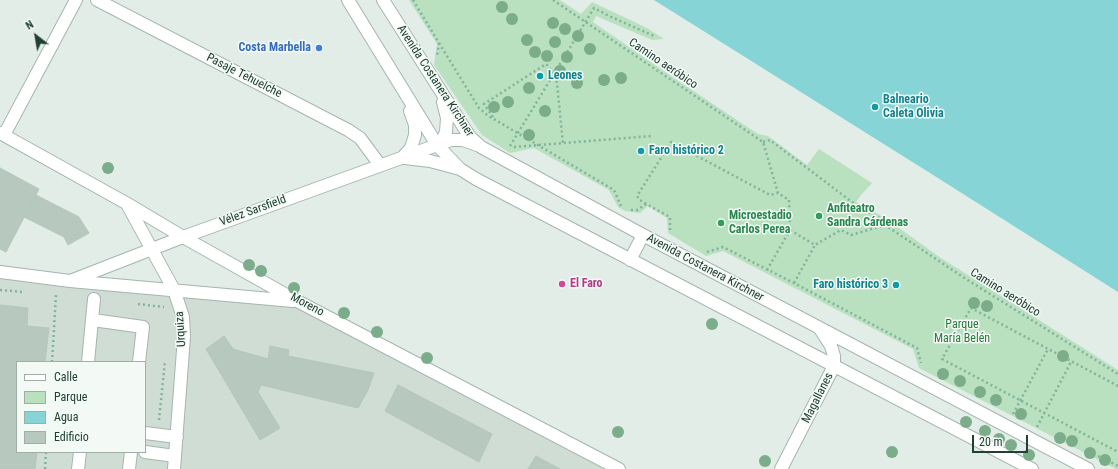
<!DOCTYPE html>
<meta charset="utf-8">
<style>
body{margin:0}
#map{position:relative;width:1118px;height:469px;overflow:hidden;background:#e2ede7;font-family:"Roboto Condensed",sans-serif}
canvas{display:block}
.legend{position:absolute;left:16px;top:361px;width:130px;height:92px;box-sizing:border-box;background:#f3f9f5;border:1px solid #9fafa7;margin:0;padding:5px 7px;list-style:none;font-size:12px;color:#204033}
.legend li{display:flex;align-items:center;gap:8px;height:20px}
.legend b{width:20px;border:1px solid #9fafa7}
.north{position:absolute;left:16px;top:16px;width:40px;height:40px;-webkit-text-stroke:3px #f3f9f5;paint-order:stroke;rotate:329deg;font-size:11px;font-weight:700;line-height:16px;text-align:center;color:#204033}
.north::after{content:'';display:block;margin:auto;width:14px;height:18px;background:#204033;clip-path:polygon(50% 0,100% 100%,50% 72%,0 100%)}
.scale{position:absolute;left:972px;top:435px;width:56px;height:18px;box-sizing:border-box;border:2px solid #204033;border-top:0;padding-left:5px;font-size:12px;line-height:14px;white-space:nowrap;color:#204033;-webkit-text-stroke:3px #f3f9f5;paint-order:stroke}
</style>
<div id="map">
<canvas width="1118" height="469"></canvas>
<ul class="legend">
<li><b style="height:5px;background:#fff"></b>Calle</li>
<li><b style="height:11px;background:#b9e0bf"></b>Parque</li>
<li><b style="height:11px;background:#86d4d6"></b>Agua</li>
<li><b style="height:11px;background:#b7c8bf"></b>Edificio</li>
</ul>
<div class="north">N</div>
<div class="scale">20 m</div>
</div>
<script>
const context = document.querySelector('canvas').getContext('2d');
context.lineJoin = 'round';
function fill(path, color) { context.fillStyle = color; context.fill(path, 'evenodd'); }
const poly = rows => new Path2D(rows.map(r => 'M' + r).join(''));
function strokePath(path, color, width, dash) { context.strokeStyle = color; context.lineWidth = width; context.lineCap = dash ? 'butt' : 'round'; context.setLineDash(dash || []); context.stroke(path); }
function drawText(font, color, halo, rows, align = 'center') {
  context.font = font + ' "Roboto Condensed",sans-serif'; context.lineWidth = 3; context.setLineDash([]); context.textBaseline = 'middle'; context.strokeStyle = halo; context.fillStyle = color; for (const [text, x, y, turn = 0] of rows) {
    context.save(); context.translate(x, y); context.rotate((+turn || 0) * Math.PI / 180); context.textAlign = isNaN(turn) ? turn : align; if (halo) context.strokeText(text, 0, 0); context.fillText(text, 0, 0); context.restore();
  }
}
fill(poly([
 [0,272,299,302,619,469,0,469],
 [17,362,145,362,145,452,17,452]
]), '#d0ddd5');
fill(poly([
 [409,0,560,0,581,14,592,2,647,28,664,39,652,40,596,16,593,22,671,76,758,134,768,136,807,165,819,149,872,183,861,195,856,202,885,218,941,258,1118,370,1118,469,1116,469,919,368,913,349,723,251,706,256,668,233,667,218,648,206,640,213,625,211,618,207,609,190,534,148,510,153,482,135,434,65,437,44]
]), '#b9e0bf');
fill(poly([
 [654,0,1118,0,1118,292,930,173]
]), '#86d4d6');
const building = poly([
 [0,168,39,189,6,252,0,249,0,168],
 [36,195,79,217,89,233,68,245,64,237,24,217,36,195],
 [0,305,28,308,27,326,49,328,45,362,17,362,17,452,37,452,35,469,0,469,0,305],
 [224,336,233,349,268,359,270,346,289,350,288,356,374,373,368,390,358,408,261,385,258,392,280,428,260,440,206,349,224,336],
 [398,385,492,434,479,462,385,411,398,385],
 [536,456,560,469,528,469,536,456]
]);
fill(building, '#b7c8bf');
strokePath(building, '#b4c7bd', 1);
const minor = poly([
 [97,0,348,130,360,138,380,165],
 [348,0,437,145,460,169,476,179,1032,469],
 [383,0,461,123,470,137,481,147,643,235,1088,469],
 [0,133,126,203,183,237,299,302,619,469],
 [4,135,76,0],
 [437,145,442,141,446,132,447,118,443,102],
 [402,158,411,148,415,135,415,125,410,111],
 [405,158,430,161,460,169],
 [127,204,174,290,183,317,184,337,174,469],
 [630,260,643,235],
 [0,272,70,281,293,301],
 [70,281,183,237,451,140,463,140,477,145],
 [93,320,143,327,139,362],
 [88,362,94,299],
 [145,433,177,437],
 [145,452,175,456],
 [78,469,80,452],
 [129,469,131,452],
 [781,469,834,366,834,356,831,346,820,329]
]);
strokePath(minor, '#a4b6ad', 14);
strokePath(poly([
 [413,0,439,43,437,56],
 [553,0,763,142,778,193,789,200,790,230,815,245,841,230,851,235,885,225],
 [439,43,479,108,487,115,614,190,621,206],
 [493,117,484,104,546,64,555,74,557,83,563,144],
 [763,142,770,140,852,202,881,219,885,225,966,279,1118,374],
 [510,146,594,8,609,16,654,36],
 [514,147,651,136],
 [646,204,640,200,637,196,671,142,770,195,778,193],
 [631,210,637,210,646,204,670,217,670,232],
 [707,252,723,247,794,283,917,348,921,363],
 [767,270,790,230],
 [794,283,815,245],
 [0,290,23,292],
 [138,304,164,307],
 [52,362,56,295,54,295],
 [1118,386,971,308,942,359,1118,452],
 [1013,414,1048,349],
 [159,420,165,361],
 [1037,427,1071,362],
 [1098,456,1118,466],
 [45,469,46,452]
]), '#80b39c', 2.5, [2, 3]);
strokePath(minor, '#fff', 12);
context.fillStyle = '#7bad8a';
for (const [x, y] of [
 [502,7],
 [512,19],
 [553,23],
 [565,29],
 [578,36],
 [527,40],
 [555,42],
 [590,49],
 [535,52],
 [547,56],
 [567,57],
 [560,71],
 [621,78],
 [604,80],
 [577,83],
 [529,88],
 [508,102],
 [494,107],
 [545,111],
 [529,135],
 [108,168],
 [249,265],
 [261,271],
 [294,288],
 [974,303],
 [987,306],
 [344,313],
 [712,324],
 [377,332],
 [1063,356],
 [427,358],
 [943,374],
 [960,381],
 [980,392],
 [996,400],
 [1021,414],
 [966,422],
 [985,431],
 [618,432],
 [1060,438],
 [999,439],
 [1072,441],
 [1011,445],
 [892,452],
 [1090,453],
 [1029,455],
 [1105,460],
 [765,461]
]) { context.beginPath(); context.arc(x, y, 6, 0, 2 * Math.PI); context.fill(); }
for (const [x, y, r, color] of [
 [319,48,4,"#3f7fe0"],
 [540,76,4,"#0f9aa8"],
 [875,107,4,"#0f9aa8"],
 [641,151,4,"#0f9aa8"],
 [819,216,4,"#2e9e5b"],
 [721,223,4,"#2e9e5b"],
 [562,284,4,"#d1479c"],
 [896,285,4,"#0f9aa8"]
]) { const dot = new Path2D(); dot.arc(x, y, r, 0, 2 * Math.PI); context.fillStyle = color; context.fill(dot); strokePath(dot, '#f3f9f5', 1.5); }
drawText('bold 12px', '#366cbe', '#f3f9f5', [
 ["Costa Marbella",311,48]
], 'right');
drawText('12px', '#204033', '#f3f9f5', [
 ["Camino aeróbico",663,64,34],
 ["Pasaje Tehuelche",244,76,27],
 ["Avenida Costanera Kirchner",435,81,57],
 ["Vélez Sarsfield",253,211,-20],
 ["Avenida Costanera Kirchner",705,268,28],
 ["Camino aeróbico",1005,293,32],
 ["Moreno",307,305,28],
 ["Urquiza",181,329,-94],
 ["Magallanes",818,398,-63]
]);
drawText('bold 12px', '#0d838f', '#f3f9f5', [
 ["Leones",548,76],
 ["Balneario",883,100],
 ["Caleta Olivia",883,114],
 ["Faro histórico 2",649,151],
 ["Faro histórico 3",888,285,"right"]
], 'left');
drawText('bold 12px', '#27864d', '#f3f9f5', [
 ["Anfiteatro",827,209],
 ["Sandra Cárdenas",827,223],
 ["Microestadio",729,216],
 ["Carlos Perea",729,230]
], 'left');
drawText('bold 12px', '#b23c85', '#f3f9f5', [
 ["El Faro",570,284]
], 'left');
drawText('12px', '#27793d', '#f3f9f5', [
 ["Parque",962,325],
 ["María Belén",962,339]
]);
</script>
